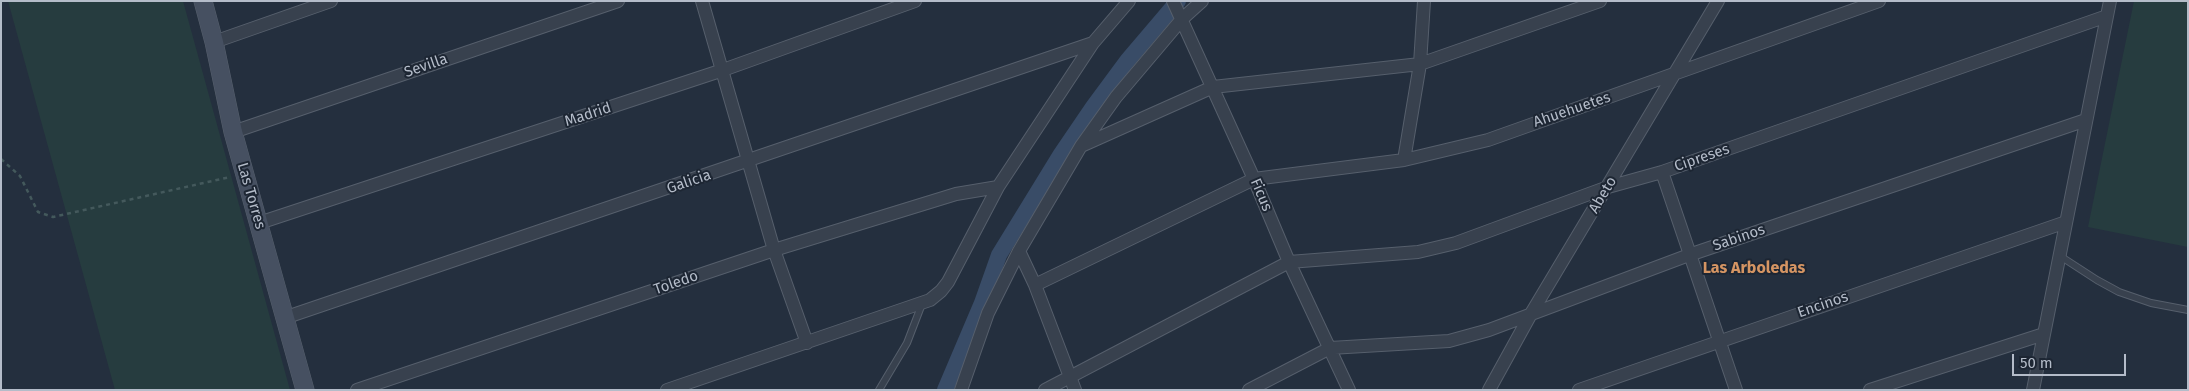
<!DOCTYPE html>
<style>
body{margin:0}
#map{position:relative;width:2189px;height:391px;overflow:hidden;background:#242f3e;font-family:"Fira Sans",sans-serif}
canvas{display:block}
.frame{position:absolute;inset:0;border:2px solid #b4bcc9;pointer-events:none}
.scale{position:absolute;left:2012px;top:354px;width:114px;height:22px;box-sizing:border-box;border:2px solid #b4bcc9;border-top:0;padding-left:6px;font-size:15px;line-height:18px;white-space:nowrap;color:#b4bcc9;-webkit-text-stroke:4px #1d2633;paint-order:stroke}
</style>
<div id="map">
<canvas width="2189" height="391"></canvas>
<div class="frame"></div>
<div class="scale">50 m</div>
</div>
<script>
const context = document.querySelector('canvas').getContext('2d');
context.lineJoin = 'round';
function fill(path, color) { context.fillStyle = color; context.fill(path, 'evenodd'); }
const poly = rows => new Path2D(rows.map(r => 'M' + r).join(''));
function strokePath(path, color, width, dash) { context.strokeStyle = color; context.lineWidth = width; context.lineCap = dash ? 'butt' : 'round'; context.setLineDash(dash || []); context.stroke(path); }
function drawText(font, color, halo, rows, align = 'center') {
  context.font = font + ' "Fira Sans",sans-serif'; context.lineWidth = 4; context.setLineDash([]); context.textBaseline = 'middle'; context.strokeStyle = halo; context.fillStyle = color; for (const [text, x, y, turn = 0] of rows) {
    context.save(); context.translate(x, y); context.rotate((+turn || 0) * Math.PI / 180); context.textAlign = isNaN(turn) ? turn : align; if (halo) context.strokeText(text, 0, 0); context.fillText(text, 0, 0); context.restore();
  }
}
fill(poly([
 [8,1,183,1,290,390,115,390],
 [2134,1,2188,1,2188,247,2088,227]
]), '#263c3f');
strokePath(poly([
 [945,390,982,303,999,255,1061,154,1093,107,1127,61,1178,1]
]), '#394c67', 16);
const lane = poly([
 [2060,256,2097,280,2119,292,2151,303,2188,310],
 [879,390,907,343,922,304]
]);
const street = poly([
 [702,1,774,250,807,343],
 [1173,1,1254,179,1289,262,1349,390],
 [214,42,331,1],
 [233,132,618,1],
 [1081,146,1213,87,1420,64,1600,1],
 [1404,160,1420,64,1424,1],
 [1662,172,1736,390],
 [259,223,723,70,915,1],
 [1019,251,1035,285,1075,390],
 [1035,285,1254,179,1404,160,1488,140,1879,1],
 [284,318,1093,43],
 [357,390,774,250,956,194,998,187],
 [667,390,930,300,941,291,948,282,998,187,1093,43,1129,1],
 [961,390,988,313,1019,251,1081,146,1116,97,1182,19,1202,1],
 [1045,390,1289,262,1418,252,1456,243,1608,187,1662,172,2107,16],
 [1249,390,1330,348,1449,341,1489,330,1689,255,2086,120],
 [1489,390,1532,312,1718,1],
 [1579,390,2066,222],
 [1870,390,2044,334],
 [2033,390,2110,1]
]);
const secondary = poly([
 [203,1,214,42,233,132,305,390]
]);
strokePath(lane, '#565f6c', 8);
strokePath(street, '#565f6c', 14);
strokePath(secondary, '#565f6c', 19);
strokePath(poly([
 [1,159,20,176,38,212,53,217,230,177]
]), '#44595c', 2.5, [4, 4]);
strokePath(lane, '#38414e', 6);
strokePath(street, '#38414e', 12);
strokePath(secondary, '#465061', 18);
drawText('15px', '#b4bcc9', '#1d2633', [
 ["Sevilla",426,66,-19],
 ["Ahuehuetes",1572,110,-19],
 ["Madrid",588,115,-18],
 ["Cipreses",1702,158,-19],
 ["Galicia",689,182,-19],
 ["Ficus",1261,195,67],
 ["Abeto",1603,195,-59],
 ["Las Torres",251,196,74],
 ["Sabinos",1739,238,-19],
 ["Toledo",676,283,-19],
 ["Encinos",1823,305,-19]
]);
drawText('bold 16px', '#d59563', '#1d2633', [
 ["Las Arboledas",1754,269]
]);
</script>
